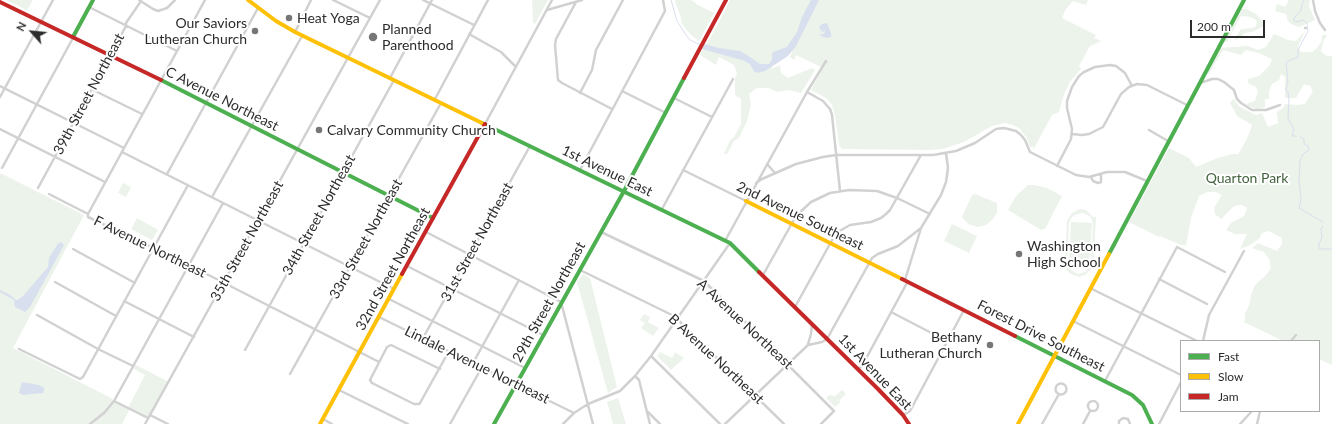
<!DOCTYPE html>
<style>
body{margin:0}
#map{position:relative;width:1332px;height:424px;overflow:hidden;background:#fff;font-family:Lato,sans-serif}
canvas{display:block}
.legend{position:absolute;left:1180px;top:340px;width:140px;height:72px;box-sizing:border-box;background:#fff;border:1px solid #ababab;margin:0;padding:5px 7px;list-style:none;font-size:12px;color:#2c2c2c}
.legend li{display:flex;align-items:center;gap:8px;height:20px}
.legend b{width:20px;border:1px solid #ababab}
.north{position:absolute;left:12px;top:12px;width:40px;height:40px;-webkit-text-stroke:3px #fff;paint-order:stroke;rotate:297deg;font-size:11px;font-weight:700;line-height:16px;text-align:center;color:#2c2c2c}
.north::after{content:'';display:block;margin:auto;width:14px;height:18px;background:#2c2c2c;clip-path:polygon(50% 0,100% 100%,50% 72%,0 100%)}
.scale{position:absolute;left:1190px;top:20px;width:75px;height:18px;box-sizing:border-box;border:2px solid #2c2c2c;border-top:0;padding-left:5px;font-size:12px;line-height:14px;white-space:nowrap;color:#2c2c2c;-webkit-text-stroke:3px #fff;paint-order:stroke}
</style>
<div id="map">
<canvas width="1332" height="424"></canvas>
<ul class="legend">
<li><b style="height:5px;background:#4caf50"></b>Fast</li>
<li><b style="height:5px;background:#ffc107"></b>Slow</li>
<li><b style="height:5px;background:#c62828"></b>Jam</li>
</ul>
<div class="north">N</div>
<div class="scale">200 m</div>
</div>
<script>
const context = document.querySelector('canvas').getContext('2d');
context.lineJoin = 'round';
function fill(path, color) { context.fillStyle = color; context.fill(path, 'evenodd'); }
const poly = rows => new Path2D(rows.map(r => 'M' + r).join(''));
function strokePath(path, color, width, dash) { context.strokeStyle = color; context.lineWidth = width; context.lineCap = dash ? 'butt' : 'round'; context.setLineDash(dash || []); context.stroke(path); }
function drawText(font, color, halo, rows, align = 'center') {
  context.font = font + ' Lato,sans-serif'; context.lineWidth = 4; context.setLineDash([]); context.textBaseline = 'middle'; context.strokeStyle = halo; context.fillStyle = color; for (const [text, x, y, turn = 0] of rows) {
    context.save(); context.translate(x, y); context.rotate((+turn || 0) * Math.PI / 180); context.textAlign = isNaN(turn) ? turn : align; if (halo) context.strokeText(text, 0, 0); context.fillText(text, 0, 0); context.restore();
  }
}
fill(poly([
 [6,0,33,0,27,10],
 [532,0,548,0,535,24,533,22],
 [676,0,691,0,698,5,714,13,699,41,690,34,682,24,681,18,675,1],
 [730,0,1088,0,1086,5,1073,1,1066,9,1062,18,1096,35,1094,38,1101,41,1093,45,1090,46,1079,66,1081,69,1070,82,1064,94,1059,112,1052,115,1033,150,1033,147,1030,147,1027,138,1021,131,1022,130,1013,125,1005,123,992,126,964,142,943,149,929,150,842,149,839,145,835,115,832,105,826,98,811,90,823,68,796,55,794,60,790,57,792,52,783,48,771,69,780,65,781,73,788,78,812,68,815,70,801,93,789,90,777,92,769,88,757,88,749,94,751,105,747,121,739,138,734,141,727,154,724,154,730,140,734,137,741,124,741,99,735,95,735,79,737,73,734,65,719,57,716,65,700,55,718,24],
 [1289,0,1310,0,1309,6,1315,20,1299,27,1291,24,1288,21,1286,14,1275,11,1277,4,1285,7],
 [1242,9,1247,9,1256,14,1266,25,1252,32,1245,33,1238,39,1234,40,1241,29,1253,28,1256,26,1257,21,1251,17,1241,16,1227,42,1222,43],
 [1305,31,1298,46,1301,52,1312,52,1317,48,1322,41,1322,35,1327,35,1323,42,1321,52,1327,56,1332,56,1332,365,1319,359,1319,341,1283,341,1244,322,1245,319,1245,314,1250,303,1251,295,1255,285,1266,275,1271,268,1269,259,1264,252,1252,248,1258,243,1277,251,1282,244,1282,238,1269,231,1262,233,1259,239,1248,246,1240,249,1247,234,1235,234,1226,230,1231,223,1244,216,1247,208,1242,205,1234,206,1221,219,1215,214,1214,208,1222,195,1216,192,1207,192,1199,196,1191,218,1186,245,1181,245,1160,236,1159,237,1129,222,1169,148,1189,158,1196,167,1218,158,1232,154,1238,154,1247,139,1252,125,1237,116,1230,103,1233,99,1240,107,1256,115,1262,113,1268,127,1278,123,1277,112,1284,107,1285,104,1298,105,1305,104,1313,91,1310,86,1304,84,1296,98,1285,98,1285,77,1281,74,1279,80,1272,84,1269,91,1269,99,1265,99,1265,107,1258,109,1250,107,1246,104,1255,101,1258,92,1256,87,1248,83,1248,79,1259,76,1270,65,1272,59,1259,53,1246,50,1241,55,1223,50,1208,75,1208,71,1219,48,1248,46,1258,50,1266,47,1274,34,1288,40,1296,41],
 [0,173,84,215,13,348,111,398,114,401,128,408,145,375,132,368,134,364,169,382,148,418,130,409,122,424,0,424],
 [123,183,131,187,126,197,118,193],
 [1028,185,1034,185,1047,188,1062,196,1045,229,1041,230,1008,210,1016,196],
 [975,194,997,203,997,213,992,220,986,225,977,227,968,224,962,217,972,195],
 [1080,209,1086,210,1093,217,1096,217,1093,267,1085,275,1079,277,1069,273,1066,268,1065,261,1067,221,1072,213],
 [1083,213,1091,217,1093,223,1091,264,1089,268,1085,272,1078,274,1071,270,1067,264,1069,224,1070,220,1074,215],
 [137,218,158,230,152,240,131,229],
 [1071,222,1092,223,1089,264,1069,263],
 [952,224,977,236,969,253,944,241],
 [583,274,590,278,617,387,608,393,577,282],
 [644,314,650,317,648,322,659,328,653,336,641,328,645,323,640,320],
 [660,352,672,358,675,352,684,358,671,370,657,356],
 [842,390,846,394,839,401,841,402,835,407,826,398,829,395,835,396],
 [618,398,626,424,613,424,607,402]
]), '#ecf3eb');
fill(poly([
 [811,0,819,0,796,46,788,56,765,71,757,73,754,71,750,64,742,60,702,49,705,44,719,48,740,51,750,57,760,64,769,64,772,60,772,55,773,52,787,47,797,32,802,17],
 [827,23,831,33,831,37,827,38,823,37,819,34,824,34,825,31,822,32,819,27,822,24],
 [61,242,64,245,30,307,25,312,15,307,14,300,0,292,0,290,10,295,16,300,18,300,23,296,48,267,49,258,57,245],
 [22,382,39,385,44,388,44,391,43,393,23,395,19,393]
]), '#d8dfee');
strokePath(poly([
 [671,0,677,21,686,35,690,40,705,47],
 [1297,136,1292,136,1294,129,1288,119,1289,100,1288,92,1286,90,1288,81,1286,63,1288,61,1298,57,1298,50,1308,31,1307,23,1303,20,1297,22,1294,21,1294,18,1301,11,1302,4,1304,0],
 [1300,137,1304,139,1304,144,1308,146,1309,150,1303,154,1300,161,1299,181,1301,199,1299,208,1323,222],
 [1323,226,1321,229,1322,237,1319,244,1319,249,1332,249]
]), '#d8dfee', 1);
strokePath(poly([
 [139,0,153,9,158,11,167,8,175,0],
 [333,0,370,18],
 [423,0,474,25],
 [1313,0,1315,11,1320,23,1325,30],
 [576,2,556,39,555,45,558,80,562,83,612,109],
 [89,7,177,51],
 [547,10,582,0],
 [1305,28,1306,28],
 [295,32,311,0],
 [469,34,501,52,516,67],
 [390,78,432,0],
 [1200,83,1212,79,1218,79,1224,82,1234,90,1237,99,1241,103,1252,110,1266,110,1280,105],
 [0,86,124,148],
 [91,89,142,114],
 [622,91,666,113],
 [807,92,823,101,830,109,832,115,840,191],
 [580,93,592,70,596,50,623,0],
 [0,97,53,0],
 [674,98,712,117],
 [435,99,488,0],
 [485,124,552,0],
 [0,129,105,182],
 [1149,130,1168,141],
 [1072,134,1082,135,1089,134,1103,127,1121,94,1129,87,1137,84,1147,85,1187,105],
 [122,152,394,289],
 [767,164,775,173],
 [1057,166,1071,139,1072,129,1067,108,1067,101,1072,87,1079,76,1084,72,1095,67,1110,65,1116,66,1125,73,1132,86],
 [2,168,73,38],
 [580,170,665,11,663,0],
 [683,170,746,201],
 [167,174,258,8],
 [1091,177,1093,181,1098,183,1101,182,1101,174],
 [756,183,762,179,796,164,823,157,836,155,933,155,956,151,975,143,996,129,1004,128,1016,131,1021,135,1025,140,1030,152,1076,175,1089,177,1107,172,1125,172,1147,181],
 [38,188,126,26,126,23,141,1],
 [49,194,88,214,88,217,189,265,379,362],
 [212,197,302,36],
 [662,209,733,79],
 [88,214,205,0],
 [426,232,561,302,593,424],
 [601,232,704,281,834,411,821,424],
 [725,241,807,92,826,61],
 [73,249,135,283],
 [407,266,543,335],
 [580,270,674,316,784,424],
 [763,275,796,216,811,202,830,193,849,190,877,191,897,198,930,214],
 [1159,279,1207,304],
 [905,280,921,228,941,195,946,182,948,168,946,153],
 [55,282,116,316],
 [1090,288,1197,341],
 [389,299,525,368],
 [124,301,194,337],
 [795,307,836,233,850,225,871,222,881,218,886,214,890,210,921,155],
 [891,312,947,341],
 [37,315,98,349,133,366],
 [379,317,574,413],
 [1073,321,1181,375],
 [423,338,530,146],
 [1203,341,1209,315,1244,251],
 [1291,341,1296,335],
 [808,344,811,334,812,324],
 [19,349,80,379,83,377,188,185],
 [245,350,394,80],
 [651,356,720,424],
 [473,363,519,280],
 [440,369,391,345,387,347,370,380,372,383,414,404,419,404,420,403,449,351],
 [858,369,862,366,908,281],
 [290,374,441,103],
 [635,376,639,380,650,424],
 [1105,381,1177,247,1225,272],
 '1055.5 389a5.5 5.5 0 1 1 11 0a5.5 5.5 0 1 1-11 0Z',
 [339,390,408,424],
 '1088 406a5 5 0 1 1 10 0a5 5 0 1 1-10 0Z',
 [114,401,148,418],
 [648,412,660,424],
 [150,415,168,424],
 [903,415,910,411,964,310],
 [323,419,332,424],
 [90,424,104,413,114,401,223,203],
 [145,424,380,0],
 [450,424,482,367],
 [563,424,574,413,588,404,620,391,635,376,651,356,730,243],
 [725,424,808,345,822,342,827,339,872,258,878,254,898,246,921,228],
 [1042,424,1059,394],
 [1083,424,1090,411],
 [1119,424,1119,421,1123,418,1128,419,1130,424],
 [1159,424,1181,382],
 [1240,424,1252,411],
 [1257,424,1260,411]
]), '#d1d1d1', 2.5);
strokePath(poly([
 [73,37,93,0],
 [161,80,433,218],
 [482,123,730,243,759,272],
 [1109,254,1244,0],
 [1015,336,1132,395,1143,405,1152,424],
 [494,424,624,191,684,78]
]), '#4caf50', 4);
strokePath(poly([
 [248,0,276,21,295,32,482,123],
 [746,201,902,279],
 [320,424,402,274],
 [1018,424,1109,254]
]), '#ffc107', 4);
strokePath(poly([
 [0,2,161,80],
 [684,78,726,0],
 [759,272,878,389,903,415,909,424],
 [402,274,485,124],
 [902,279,1015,336]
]), '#c62828', 4);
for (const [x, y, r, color] of [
 [289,18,4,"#767676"],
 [255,31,4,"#767676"],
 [373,37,5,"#767676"],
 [319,130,4,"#767676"],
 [1019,254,4,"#767676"],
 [990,345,4,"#767676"]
]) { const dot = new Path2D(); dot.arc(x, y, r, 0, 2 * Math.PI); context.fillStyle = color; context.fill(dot); strokePath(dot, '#fff', 1.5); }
drawText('14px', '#2c2c2c', '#fff', [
 ["Heat Yoga",297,18],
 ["Our Saviors",247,23,"right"],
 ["Lutheran Church",247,39,"right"],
 ["Planned",382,29],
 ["Parenthood",382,45],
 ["Calvary Community Church",327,130],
 ["Washington",1027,246],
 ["High School",1027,262],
 ["Bethany",982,337,"right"],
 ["Lutheran Church",982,353,"right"]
], 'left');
drawText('14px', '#2c2c2c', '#fff', [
 ["39th Street Northeast",89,94,-62],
 ["C Avenue Northeast",222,99,27],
 ["1st Avenue East",607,171,26],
 ["34th Street Northeast",319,215,-61],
 ["2nd Avenue Southeast",800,216,26],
 ["33rd Street Northeast",366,239,-61],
 ["35th Street Northeast",247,241,-61],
 ["31st Street Northeast",477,242,-61],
 ["F Avenue Northeast",150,247,26],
 ["32nd Street Northeast",393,269,-61],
 ["29th Street Northeast",549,302,-61],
 ["A Avenue Northeast",745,324,43],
 ["Forest Drive Southeast",1041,336,27],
 ["B Avenue Northeast",716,359,43],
 ["Lindale Avenue Northeast",477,365,26],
 ["1st Avenue East",875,372,46]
]);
drawText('14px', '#43633d', '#fff', [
 ["Quarton Park",1247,178]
]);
</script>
